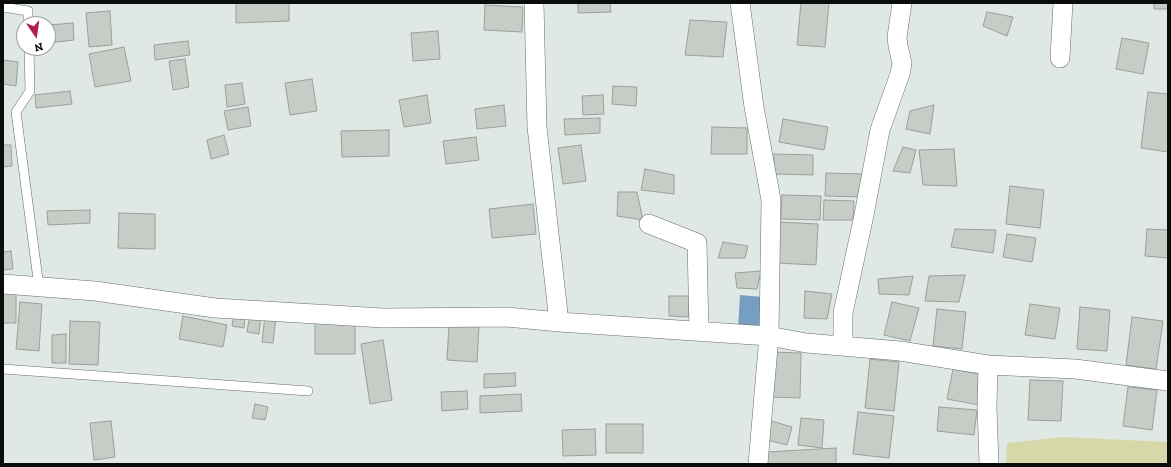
<!DOCTYPE html>
<style>
body{margin:0}
#map{position:relative;width:1171px;height:467px;overflow:hidden;background:#e0e8e6;font-family:"Zilla Slab",serif}
canvas{display:block}
.frame{position:absolute;inset:0;border:4px solid #0a0d0c;pointer-events:none}
.north{position:absolute;left:16px;top:16px;width:40px;height:40px;box-sizing:border-box;background:#fff;border:1px solid #9d9e9e;border-radius:50%;rotate:167deg;font-size:11px;font-weight:700;line-height:16px;text-align:center;color:#0a0d0c}
.north::after{content:'';display:block;margin:auto;width:14px;height:18px;background:#af1f54;clip-path:polygon(50% 0,100% 100%,50% 72%,0 100%)}
</style>
<div id="map">
<canvas width="1171" height="467"></canvas>
<div class="frame"></div>
<div class="north">N</div>
</div>
<script>
const context = document.querySelector('canvas').getContext('2d');
context.lineJoin = 'round';
function fill(path, color) { context.fillStyle = color; context.fill(path, 'evenodd'); }
const poly = rows => new Path2D(rows.map(r => 'M' + r).join(''));
function strokePath(path, color, width, dash) { context.strokeStyle = color; context.lineWidth = width; context.lineCap = dash ? 'butt' : 'round'; context.setLineDash(dash || []); context.stroke(path); }
fill(poly([
 [1063,437,1168,442,1168,464,1006,464,1007,443]
]), '#d7d8a9');
fill(poly([
 [740,295,762,297,760,330,738,328]
]), '#769ec3');
const building = poly([
 [236,3,289,3,289,21,236,23,236,3],
 [578,3,610,3,611,12,578,13,578,3],
 [801,3,829,3,825,47,797,45,801,3],
 [1154,3,1168,3,1168,9,1154,9,1154,3],
 [485,5,523,7,522,32,484,30,485,5],
 [110,11,112,45,89,47,86,13,110,11],
 [987,12,1013,17,1007,36,983,26,987,12],
 [690,20,727,22,723,57,685,55,690,20],
 [73,23,74,40,48,43,48,25,73,23],
 [438,31,440,59,413,61,411,33,438,31],
 [1122,38,1149,43,1143,74,1116,69,1122,38],
 [188,41,190,55,155,60,154,45,188,41],
 [124,47,131,81,95,87,89,54,124,47],
 [185,59,189,87,173,90,169,61,185,59],
 [3,60,18,62,16,86,3,84,3,60],
 [312,79,317,111,290,115,285,83,312,79],
 [242,83,245,104,227,107,225,85,242,83],
 [613,86,637,87,636,106,612,104,613,86],
 [70,91,72,104,36,108,35,95,70,91],
 [1148,92,1168,94,1168,152,1141,148,1148,92],
 [427,95,431,123,404,127,399,100,427,95],
 [603,95,604,114,583,115,582,96,603,95],
 [504,105,506,126,477,129,475,109,504,105],
 [934,105,930,134,906,129,910,111,934,105],
 [248,107,251,126,228,130,224,111,248,107],
 [600,118,600,133,565,135,564,119,600,118],
 [783,119,828,127,824,150,779,142,783,119],
 [712,127,747,128,747,154,711,154,712,127],
 [389,130,389,156,342,157,341,131,389,130],
 [224,135,229,154,211,159,207,140,224,135],
 [476,137,479,160,446,164,443,141,476,137],
 [3,145,11,145,12,166,3,167,3,145],
 [581,145,586,181,563,184,558,148,581,145],
 [903,147,916,150,910,173,893,171,903,147],
 [954,149,957,186,923,185,919,150,954,149],
 [774,154,813,155,813,175,774,174,774,154],
 [645,169,674,175,674,194,641,190,645,169],
 [826,173,862,174,862,197,825,196,826,173],
 [1010,186,1044,190,1040,228,1006,224,1010,186],
 [618,192,637,192,643,220,617,216,618,192],
 [782,195,821,196,820,220,781,219,782,195],
 [824,200,854,201,853,220,823,220,824,200],
 [533,204,536,234,492,238,489,209,533,204],
 [90,210,90,223,48,225,47,211,90,210],
 [119,213,155,214,155,249,118,248,119,213],
 [778,222,818,224,816,265,776,263,778,222],
 [955,229,996,230,993,253,951,247,955,229],
 [1147,229,1168,230,1168,258,1145,256,1147,229],
 [1007,234,1036,238,1032,262,1003,257,1007,234],
 [723,242,748,246,745,258,718,258,723,242],
 [11,251,13,269,3,270,3,252,11,251],
 [761,271,757,289,737,288,735,273,761,271],
 [965,275,959,302,925,301,929,276,965,275],
 [913,276,909,295,879,294,878,279,913,276],
 [3,291,16,291,16,323,3,323,3,291],
 [805,291,832,294,827,319,804,318,805,291],
 [669,296,689,296,689,317,669,316,669,296],
 [20,302,42,304,39,351,16,349,20,302],
 [892,302,919,308,910,341,884,335,892,302],
 [1030,304,1060,308,1055,339,1025,335,1030,304],
 [1080,307,1110,310,1107,351,1077,349,1080,307],
 [937,309,966,312,962,349,933,346,937,309],
 [234,314,245,316,244,328,232,326,234,314],
 [250,314,261,315,259,334,247,332,250,314],
 [265,315,276,316,273,343,262,342,265,315],
 [183,316,227,325,223,347,179,339,183,316],
 [1132,317,1163,321,1156,369,1126,365,1132,317],
 [315,320,355,320,355,354,315,354,315,320],
 [70,321,100,322,98,365,69,364,70,321],
 [449,325,479,327,477,362,447,360,449,325],
 [66,334,66,363,52,363,52,335,66,334],
 [383,340,392,400,370,404,361,344,383,340],
 [771,352,801,353,800,398,769,397,771,352],
 [870,359,899,362,894,411,865,408,870,359],
 [953,369,985,375,979,405,947,399,953,369],
 [515,373,516,386,484,388,484,374,515,373],
 [1030,380,1063,381,1061,421,1028,420,1030,380],
 [1128,387,1157,390,1152,430,1123,426,1128,387],
 [467,391,468,409,442,411,441,392,467,391],
 [521,394,522,411,480,413,480,396,521,394],
 [255,404,268,407,265,420,252,418,255,404],
 [939,407,977,410,974,435,937,431,939,407],
 [858,412,894,416,889,458,853,454,858,412],
 [801,418,824,420,822,448,798,445,801,418],
 [768,420,792,427,787,445,763,439,768,420],
 [111,421,115,457,94,460,90,423,111,421],
 [606,424,643,424,643,453,606,453,606,424],
 [595,429,596,455,563,456,562,430,595,429],
 [836,448,836,464,767,464,767,452,836,448]
]);
fill(building, '#c6ccc6');
strokePath(building, '#9a9f99', 1);
const lane = poly([
 [3,7,28,11,28,24],
 [29,48,30,91,16,112,39,287],
 [3,369,308,391]
]);
const street = poly([
 [534,3,537,127,559,322],
 [1060,58,1063,3],
 [649,224,697,243,699,331],
 [3,284,95,291,215,308,383,318,507,317,559,322,769,336,771,200,754,107,740,3],
 [843,346,843,313,864,215,880,130,900,74,902,63,898,46,897,37,902,3],
 [988,365,987,407,989,464],
 [758,464,769,336,806,343,900,351,988,365,1075,369,1168,381]
]);
strokePath(lane, '#656d6a', 10);
strokePath(street, '#656d6a', 20);
strokePath(lane, '#fff', 9);
strokePath(street, '#fff', 19);
</script>
